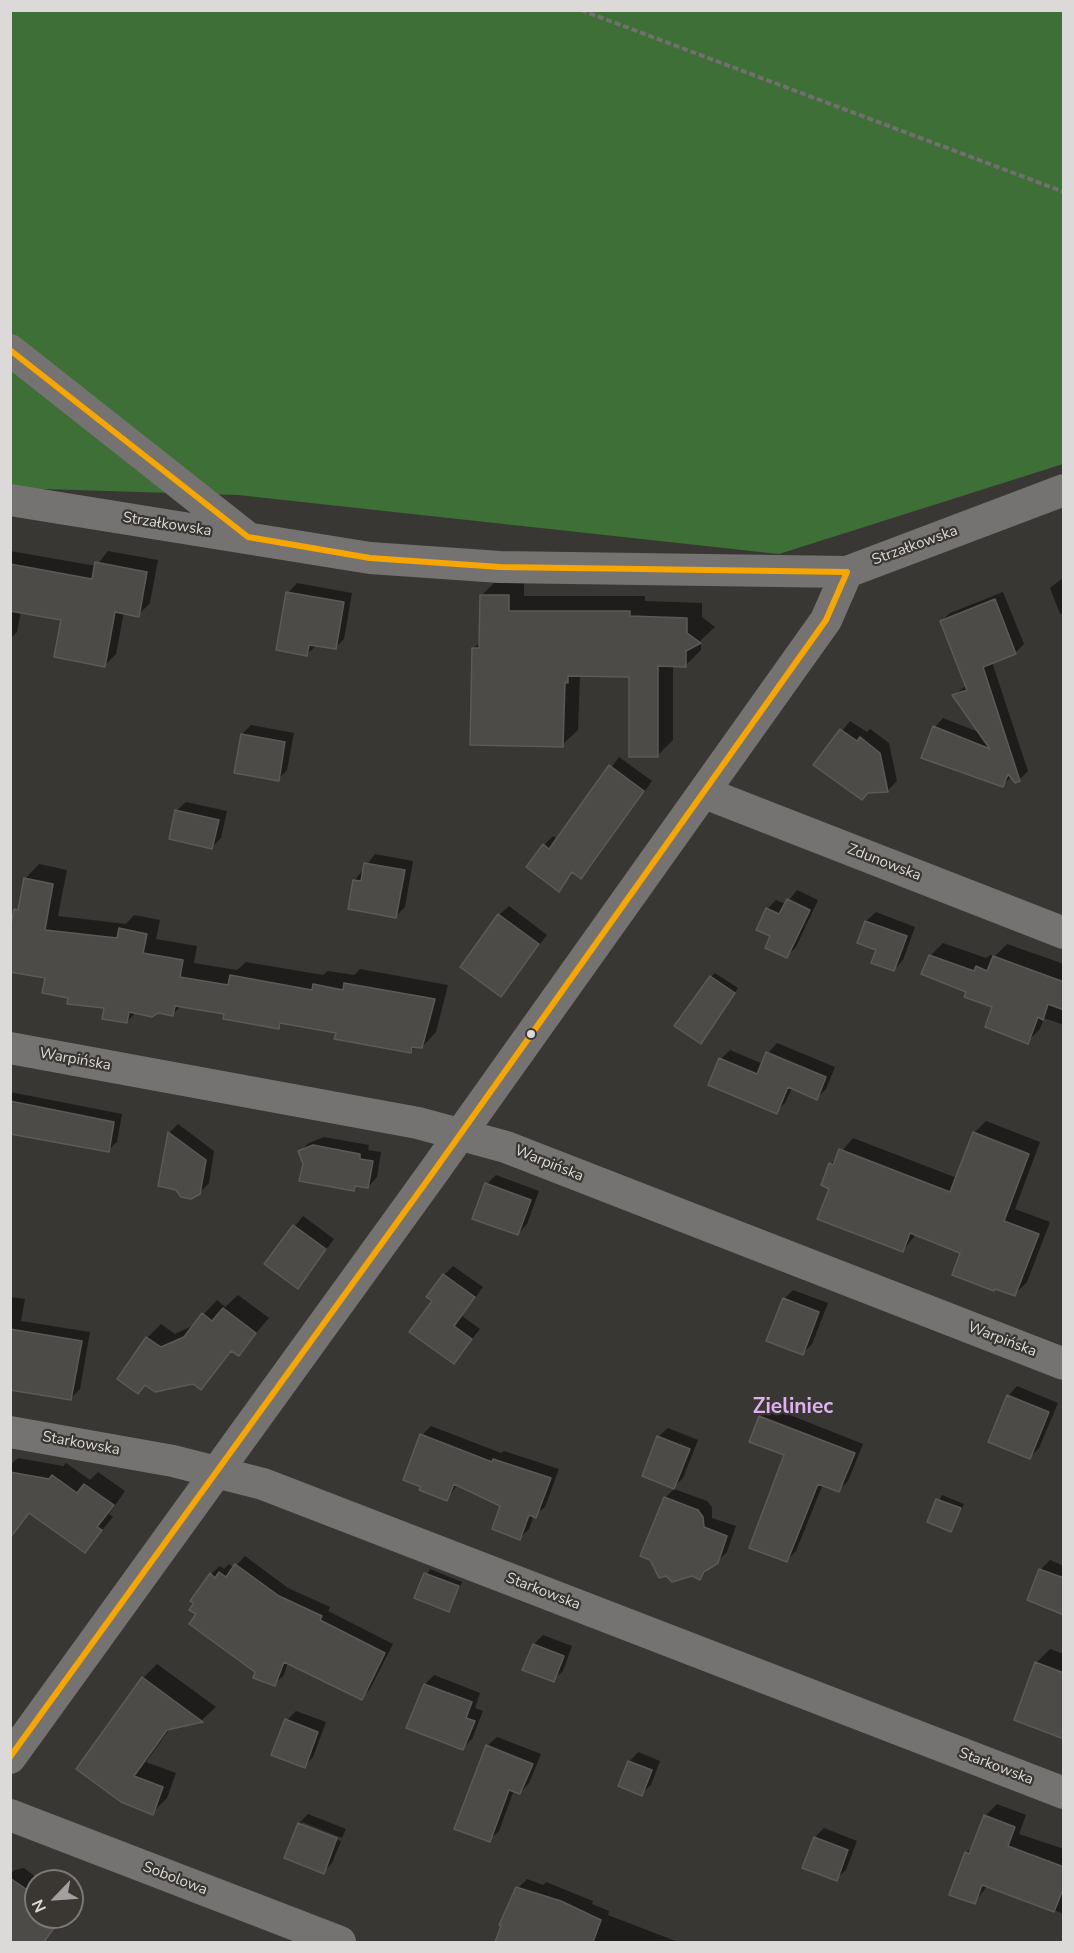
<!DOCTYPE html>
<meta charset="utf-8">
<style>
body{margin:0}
#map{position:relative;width:1074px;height:1953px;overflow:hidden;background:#393734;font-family:"Nunito Sans",sans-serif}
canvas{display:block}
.frame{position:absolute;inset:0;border:12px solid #dcdad8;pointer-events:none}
.north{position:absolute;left:24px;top:1869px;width:60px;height:60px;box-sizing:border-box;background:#3a3733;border:2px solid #7b7875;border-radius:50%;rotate:245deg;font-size:16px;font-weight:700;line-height:24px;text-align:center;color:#dcdad8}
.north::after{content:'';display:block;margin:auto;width:21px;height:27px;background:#a3a19f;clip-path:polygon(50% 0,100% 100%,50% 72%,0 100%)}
</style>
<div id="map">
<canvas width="1074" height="1953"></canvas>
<div class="frame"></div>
<div class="north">N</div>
</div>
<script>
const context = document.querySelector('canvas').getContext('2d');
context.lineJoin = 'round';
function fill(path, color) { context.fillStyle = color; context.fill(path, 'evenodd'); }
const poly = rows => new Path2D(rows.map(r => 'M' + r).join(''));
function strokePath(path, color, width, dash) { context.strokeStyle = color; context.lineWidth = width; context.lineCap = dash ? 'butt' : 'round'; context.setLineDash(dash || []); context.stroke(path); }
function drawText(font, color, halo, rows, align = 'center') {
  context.font = font + ' "Nunito Sans",sans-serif'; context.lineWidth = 4.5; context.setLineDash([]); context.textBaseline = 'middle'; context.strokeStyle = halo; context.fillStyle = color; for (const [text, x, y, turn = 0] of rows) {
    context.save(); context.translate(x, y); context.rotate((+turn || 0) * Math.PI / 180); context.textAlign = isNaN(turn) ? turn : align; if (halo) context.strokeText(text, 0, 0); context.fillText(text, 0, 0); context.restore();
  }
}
fill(poly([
 [11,11,1063,11,1063,464,779,554,238,495,11,488]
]), '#3e6f36');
fill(poly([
 [10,551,96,566,108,551,158,560,150,603,138,615,124,612,116,654,105,665,63,619,21,611,17,632,10,639],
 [1064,577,1064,613,1060,614,1050,588],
 [497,580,524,580,524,596,645,596,645,601,702,603,702,617,715,627,701,640,701,650,685,666,673,665,673,740,657,756,630,676,580,675,578,730,562,745,474,648,480,642,481,596],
 [297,583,352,593,344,639,335,648,317,645,307,654,288,593],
 [1003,592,1024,644,1015,653,992,662,1028,771,1019,780,1012,776,1003,785,935,727,943,718,981,733,954,695,967,685,941,621,950,613],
 [850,721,867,732,870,729,889,743,897,781,888,790,870,791,815,765],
 [251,725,294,733,287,770,278,779,242,734],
 [619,757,652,781,590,868,581,877,574,872,559,890,544,845,553,836,558,839],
 [186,802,227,811,221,838,212,847,176,811],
 [375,854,413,861,405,907,396,916,355,880],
 [39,864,67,870,58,916,126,924,134,915,160,920,156,939,197,946,194,963,237,970,246,962,323,975,328,971,354,975,360,969,448,985,436,1032,422,1047,416,1046,411,1052,337,1031,284,1022,279,1027,225,1013,181,1006,172,1015,136,1012,127,1022,106,1007,70,996,46,977,10,970,10,915,15,915,20,906,25,879],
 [797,890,818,900,796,947,787,956,772,936,767,909,776,900,786,904],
 [509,906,547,935,501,995,499,915],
 [876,912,915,927,903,960,894,970,866,921],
 [943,943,986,958,990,955,995,956,1007,944,1064,964,1064,1025,1044,1018,1040,1029,1027,1042,994,1007,968,991,930,956],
 [715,973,738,988,705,1038,711,977],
 [777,1043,835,1067,826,1089,817,1098,792,1088,785,1103,776,1112,721,1059,730,1050,763,1064,768,1053],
 [10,1092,122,1114,117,1142,108,1150,10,1132],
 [986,1121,1040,1142,1015,1209,1050,1222,1027,1282,1015,1294,962,1252,916,1234,903,1251,831,1188,831,1164,853,1138,957,1178,974,1133],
 [178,1124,214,1151,209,1183,199,1193,169,1133],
 [324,1137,369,1145,368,1150,381,1152,377,1177,368,1187,357,1185,353,1189,304,1164,299,1152,309,1143],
 [496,1175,539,1191,527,1224,518,1234,487,1184],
 [303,1216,334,1239,298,1287,266,1263],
 [453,1266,483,1287,462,1316,480,1329,454,1362,434,1300,444,1275],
 [793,1290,828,1303,812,1344,803,1353,784,1299],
 [238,1295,269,1318,238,1354,233,1350,201,1388,193,1382,146,1384,138,1392,147,1338,161,1324,175,1334,194,1325,217,1300,225,1307],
 [10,1297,25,1299,21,1321,90,1332,80,1389,71,1398,10,1366],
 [1017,1386,1058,1403,1039,1448,1030,1457,1008,1396],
 [770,1407,863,1444,848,1481,839,1490,823,1484,796,1551,787,1560,785,1454,751,1441,761,1416],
 [431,1426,501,1453,504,1451,559,1469,545,1507,534,1515,529,1529,520,1538,502,1505,458,1484,447,1499,422,1435],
 [668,1428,698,1440,683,1478,674,1487,658,1437],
 [18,1458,63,1466,66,1463,90,1480,98,1472,125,1491,109,1514,113,1517,85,1551,30,1512,10,1529,10,1465],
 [674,1489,707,1501,712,1507,712,1518,736,1526,727,1552,700,1578,665,1498],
 [942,1495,964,1504,951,1530,929,1522],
 [245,1556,288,1588,330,1607,328,1611,393,1644,370,1689,362,1698,288,1662,284,1675,275,1684,257,1672,198,1614,211,1574,220,1566,224,1569,229,1564,234,1568],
 [1050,1560,1064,1566,1064,1613,1040,1570],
 [430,1569,462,1582,449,1610,416,1598],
 [543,1635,572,1646,563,1671,553,1680,534,1644],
 [1050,1649,1064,1654,1064,1737,1036,1663],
 [157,1664,216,1707,202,1720,171,1727,146,1762,176,1773,167,1798,153,1812,123,1802,143,1678],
 [434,1675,480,1693,475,1708,483,1711,472,1739,463,1748,425,1684],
 [296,1711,326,1722,313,1757,304,1766,287,1720],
 [497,1737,541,1754,529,1783,520,1793,514,1790,499,1831,489,1840,487,1746],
 [638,1752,660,1761,651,1785,641,1794,629,1762],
 [997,1804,1026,1815,1019,1834,1064,1849,1064,1914,988,1885,975,1902,966,1853,975,1844,985,1816],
 [308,1814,346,1829,342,1838,302,1822,302,1826,341,1841,332,1863,323,1873,286,1857,299,1823],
 [824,1828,857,1841,846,1870,836,1879,815,1837],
 [24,1868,41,1881,36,1881,36,1917,63,1917,45,1942,21,1942,10,1935,10,1874,15,1870],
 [527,1879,543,1885,546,1882,593,1901,592,1904,609,1911,608,1915,678,1942,496,1942,518,1888]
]), '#0007');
const building = poly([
 [95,562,147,572,139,617,115,612,105,667,54,657,61,620,10,611,10,564,92,579,95,562],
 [286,592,344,602,336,649,309,645,307,656,276,650,286,592],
 [480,595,509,595,509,611,630,611,630,616,687,618,687,633,701,643,686,651,686,667,658,666,658,757,629,757,629,677,568,676,568,683,565,682,563,747,470,745,472,648,479,648,480,595],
 [995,599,1016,654,983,667,1020,781,1015,783,1008,774,1003,787,921,758,933,726,990,749,952,695,967,690,940,621,995,599],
 [840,729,857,741,860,737,880,753,888,792,868,793,862,800,813,765,840,729],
 [241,734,285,742,279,781,234,773,241,734],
 [609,765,644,791,581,879,572,872,559,892,526,867,543,844,549,849,609,765],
 [175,810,219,820,212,849,169,839,175,810],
 [364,863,405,870,396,918,348,909,353,880,361,881,364,863],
 [24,878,53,884,45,930,117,938,119,928,147,934,143,953,183,960,180,977,228,985,230,975,312,990,313,984,343,990,344,983,435,999,422,1048,412,1047,411,1053,334,1039,336,1033,280,1023,279,1029,223,1019,224,1014,175,1006,173,1016,158,1013,152,1017,129,1012,127,1023,102,1019,104,1008,67,1004,68,998,42,993,45,978,10,972,10,930,14,909,18,910,24,878],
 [787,899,810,910,787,958,765,948,770,936,756,930,766,908,779,914,787,899],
 [498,914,539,944,501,997,460,967,498,914],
 [865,921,907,936,894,971,871,963,876,950,857,943,865,921],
 [929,955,974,971,976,966,987,971,993,956,1064,982,1064,1010,1048,1004,1043,1020,1038,1017,1028,1044,985,1027,992,1007,964,997,966,992,921,974,929,955],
 [710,976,735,993,701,1044,674,1026,710,976],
 [766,1052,826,1077,817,1100,788,1087,777,1114,708,1085,719,1058,757,1074,766,1052],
 [10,1101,114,1122,109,1152,10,1134,10,1101],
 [168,1132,206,1160,200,1194,191,1199,181,1197,176,1190,158,1186,168,1132],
 [973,1132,1029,1154,1004,1221,1039,1234,1015,1296,995,1289,994,1291,952,1275,960,1253,910,1233,903,1252,817,1219,829,1189,821,1185,829,1163,833,1165,839,1149,950,1192,973,1132],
 [313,1145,360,1154,360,1159,373,1161,368,1188,355,1186,354,1191,299,1181,303,1164,298,1151,313,1145],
 [485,1183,531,1200,518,1235,472,1219,485,1183],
 [293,1225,326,1249,298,1289,264,1264,293,1225],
 [443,1274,475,1297,454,1326,472,1339,454,1364,409,1332,432,1301,426,1297,443,1274],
 [783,1298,819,1312,803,1355,766,1341,783,1298],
 [223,1308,256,1333,239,1356,231,1351,201,1390,193,1384,155,1392,145,1385,138,1394,117,1379,146,1337,161,1347,184,1337,202,1313,212,1321,223,1308],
 [10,1329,82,1341,71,1400,10,1390,10,1329],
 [1007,1395,1049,1412,1030,1459,988,1442,1007,1395],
 [759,1416,855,1453,839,1492,818,1484,787,1562,749,1548,784,1455,749,1442,759,1416],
 [420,1434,492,1462,493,1459,551,1478,536,1518,529,1515,520,1540,492,1529,500,1506,454,1484,447,1501,419,1490,421,1487,403,1480,420,1434],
 [657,1436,690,1449,674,1489,642,1476,657,1436],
 [10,1472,49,1479,52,1475,77,1493,84,1484,114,1505,97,1527,102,1530,85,1553,29,1513,10,1538,10,1472],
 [664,1497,698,1510,703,1517,704,1527,727,1536,718,1563,704,1572,700,1580,692,1576,672,1582,666,1576,659,1578,650,1560,640,1556,664,1497],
 [936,1499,961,1508,951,1532,927,1522,936,1499],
 [235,1564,279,1596,322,1616,320,1620,385,1653,362,1700,284,1662,275,1686,253,1678,255,1672,189,1624,196,1614,189,1610,194,1603,190,1601,210,1573,215,1578,219,1572,226,1577,235,1564],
 [1039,1569,1064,1578,1064,1615,1027,1600,1039,1569],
 [424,1573,459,1586,449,1612,414,1598,424,1573],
 [533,1644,564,1656,554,1682,522,1670,533,1644],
 [1035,1662,1064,1673,1064,1739,1014,1720,1035,1662],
 [142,1677,203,1722,167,1730,134,1776,163,1787,153,1815,121,1802,76,1769,142,1677],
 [424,1684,472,1702,466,1718,475,1721,463,1750,406,1728,424,1684],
 [285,1719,318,1732,305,1768,271,1755,285,1719],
 [486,1745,533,1764,520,1794,509,1790,490,1842,454,1829,486,1745],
 [628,1761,652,1770,642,1796,618,1786,628,1761],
 [984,1815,1015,1827,1008,1846,1064,1867,1064,1887,1054,1912,982,1885,975,1904,949,1895,965,1852,969,1854,984,1815],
 [298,1823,337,1838,324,1874,284,1858,298,1823],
 [814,1837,848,1850,837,1881,802,1868,814,1837],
 [10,1878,36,1896,36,1917,62,1917,44,1942,10,1942,10,1878],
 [516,1887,561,1901,601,1920,593,1942,495,1942,501,1926,499,1925,516,1887]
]);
fill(building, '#4c4b48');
strokePath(building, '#5b5a58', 1.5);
strokePath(poly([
 [581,10,1064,192]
]), '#71706e', 4, [6, 3]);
strokePath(poly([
 [10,350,247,537],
 [10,500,370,558,500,567,847,572,1064,490],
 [705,793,1064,933],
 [10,1048,418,1123,506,1147,1064,1364],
 [10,1432,173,1461,263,1484,1064,1793],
 [10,1758,432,1174,826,620,847,572],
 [10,1815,340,1942]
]), '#747372', 32);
strokePath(poly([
 [10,350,248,537,370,558,500,567,847,572],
 [10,1757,432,1174,826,620,847,572]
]), '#f7a600', 6);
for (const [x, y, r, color] of [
 [531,1034,5,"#dcdad8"]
]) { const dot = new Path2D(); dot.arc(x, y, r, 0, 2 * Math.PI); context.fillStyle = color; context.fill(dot); strokePath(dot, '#3a3733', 2); }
drawText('15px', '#dcdad8', '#3a3733', [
 ["Strzałkowska",167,525,9],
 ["Strzałkowska",915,546,-20],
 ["Zdunowska",884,863,21],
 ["Warpińska",75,1060,10],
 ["Warpińska",549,1164,22],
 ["Warpińska",1002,1340,21],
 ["Starkowska",81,1444,10],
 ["Starkowska",543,1592,21],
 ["Starkowska",996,1767,21],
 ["Sobolowa",175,1879,21]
]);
drawText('bold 21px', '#deb2f2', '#3a3733', [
 ["Zieliniec",793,1408]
]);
</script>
